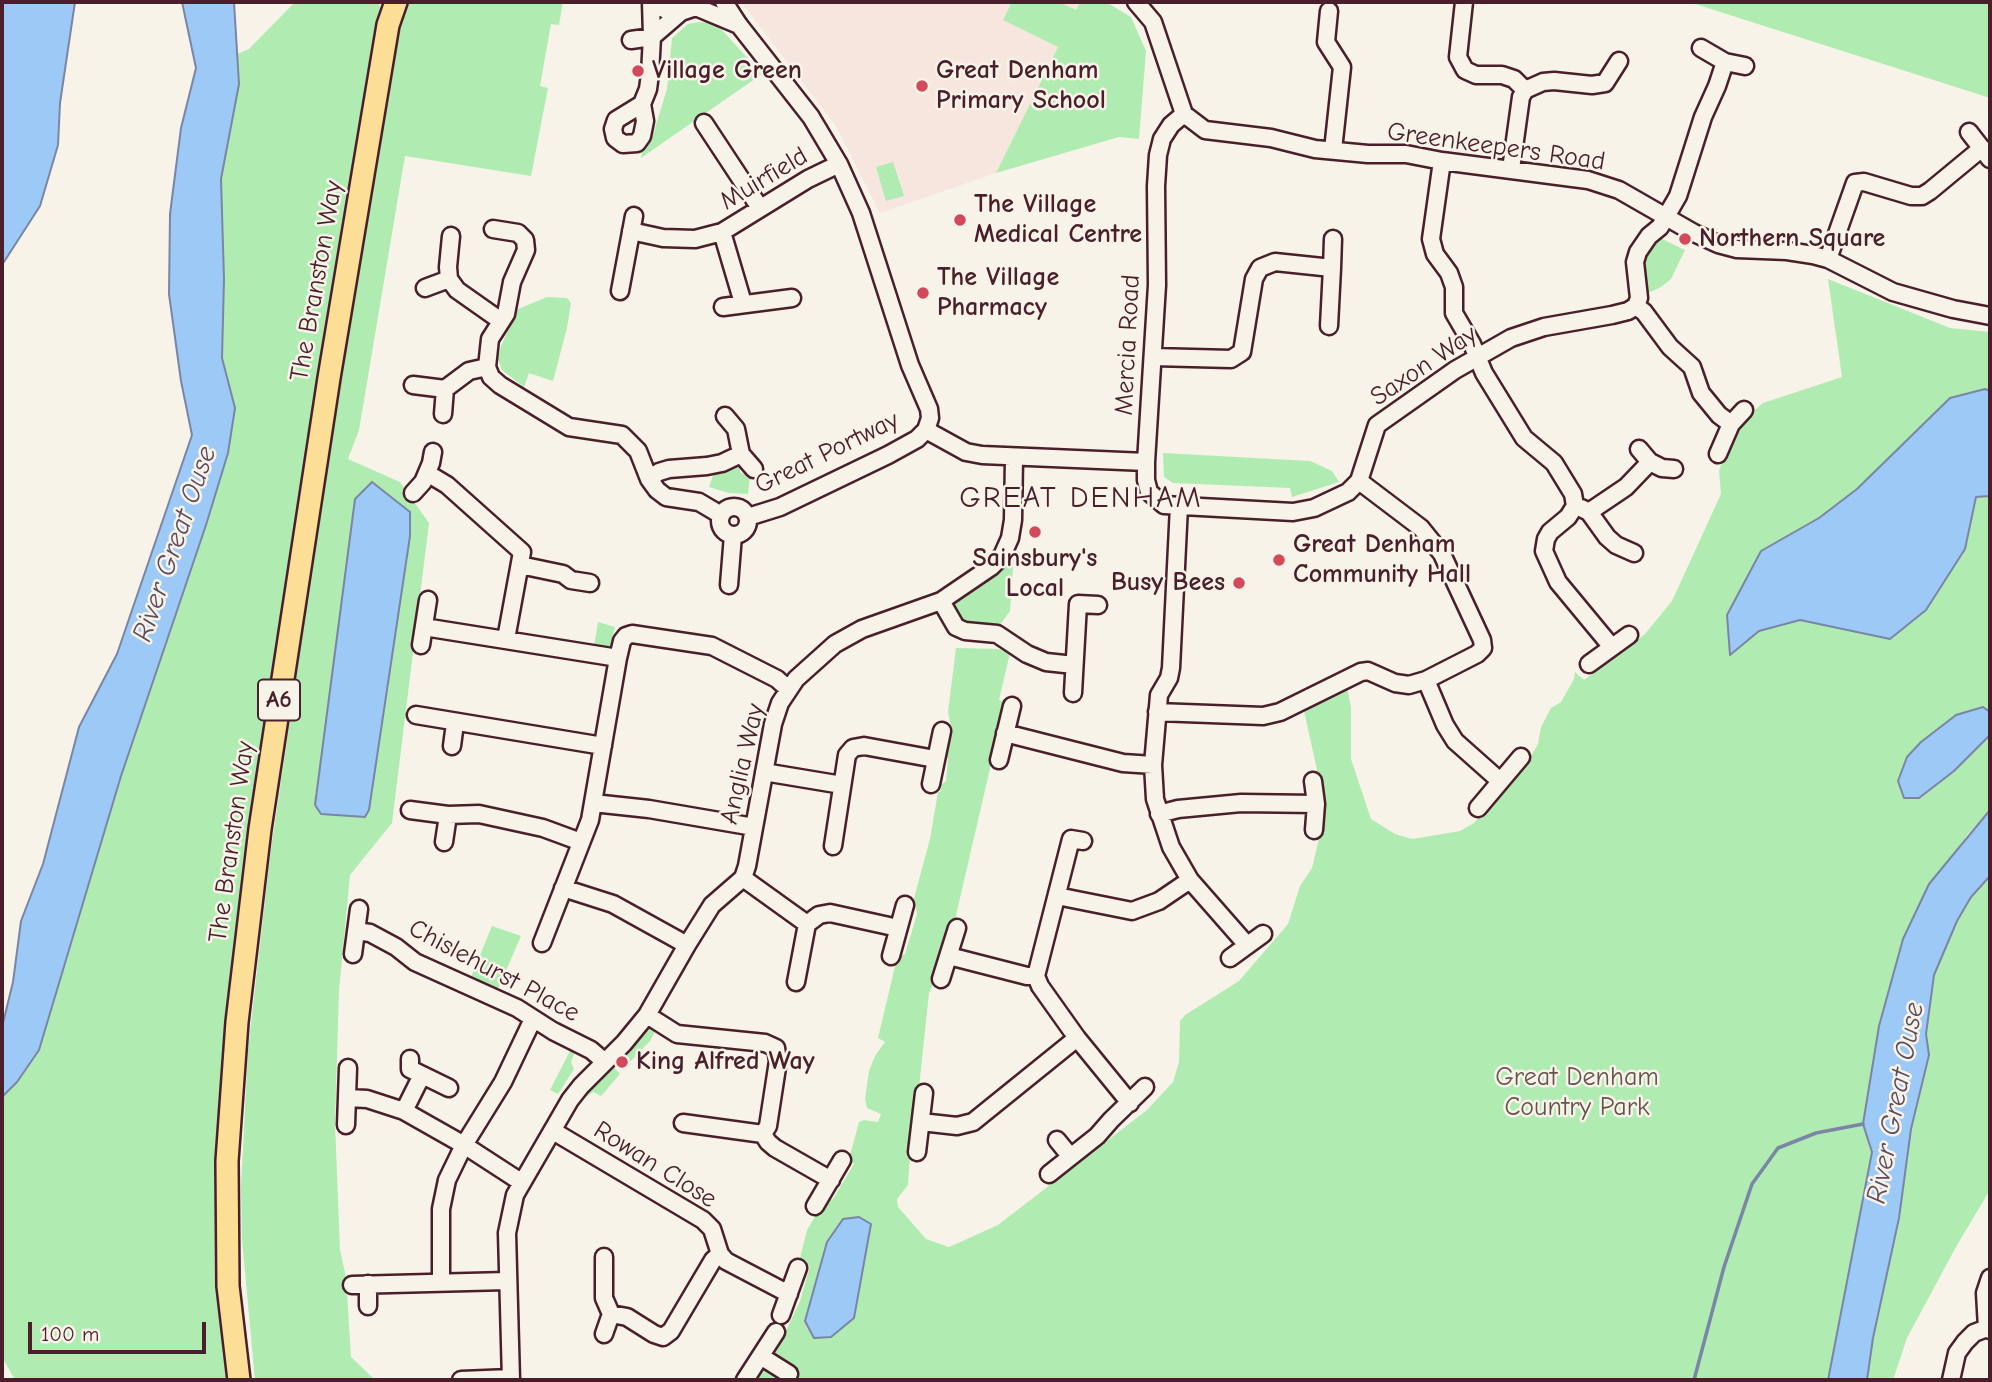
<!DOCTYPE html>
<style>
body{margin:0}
#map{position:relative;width:1992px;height:1382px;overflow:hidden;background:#f7f3e8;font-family:"Comic Neue",sans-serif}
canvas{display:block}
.frame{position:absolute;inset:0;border:4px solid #4a1f2b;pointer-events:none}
.scale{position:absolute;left:28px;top:1322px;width:178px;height:32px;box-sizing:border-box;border:4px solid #4a1f2b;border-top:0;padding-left:9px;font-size:21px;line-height:24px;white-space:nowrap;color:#4a1f2b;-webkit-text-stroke:5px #f7f3e8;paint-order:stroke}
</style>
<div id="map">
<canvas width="1992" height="1382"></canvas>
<div class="frame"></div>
<div class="scale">100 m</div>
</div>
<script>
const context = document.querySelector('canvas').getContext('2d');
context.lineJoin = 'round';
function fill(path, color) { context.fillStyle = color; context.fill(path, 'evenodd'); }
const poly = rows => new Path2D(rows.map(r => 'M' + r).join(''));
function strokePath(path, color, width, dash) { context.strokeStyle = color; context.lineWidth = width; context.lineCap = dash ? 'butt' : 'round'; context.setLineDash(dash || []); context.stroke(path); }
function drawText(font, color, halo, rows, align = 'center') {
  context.font = font + ' "Comic Neue",sans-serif'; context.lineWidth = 5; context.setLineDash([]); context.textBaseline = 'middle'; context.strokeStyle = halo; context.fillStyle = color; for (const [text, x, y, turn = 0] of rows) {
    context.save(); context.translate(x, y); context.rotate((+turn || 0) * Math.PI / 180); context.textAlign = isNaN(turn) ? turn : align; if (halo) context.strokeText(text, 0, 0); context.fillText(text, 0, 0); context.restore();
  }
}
fill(poly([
 [741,2,1080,2,996,173,880,213,836,126]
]), '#f7e6de');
fill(poly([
 [295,2,377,2,380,6,379,45,230,1016,234,1380,15,1380,2,1357,2,1097,17,1082,39,1050,121,776,206,525,228,453,235,408,222,358,224,279,221,179,239,84,237,54,249,49],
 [405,2,563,2,559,25,551,24,540,86,548,88,531,176,405,156,359,430,348,459,400,482,429,523,392,823,350,875,339,991,335,1123,340,1250,346,1277,351,1357,375,1380,255,1380,242,1240,241,1186,248,1050,270,856,329,452,380,150,393,53],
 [1012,2,1059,2,1076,10,1080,2,1106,2,1131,17,1146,51,1139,139,1119,137,996,173,1058,47,1003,20],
 [1689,2,1990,2,1990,98],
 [699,22,710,23,722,30,762,74,641,158,642,150,652,138,667,89,672,38,688,24],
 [893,162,904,196,886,201,876,167],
 [1656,236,1685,250,1671,279,1661,287,1646,294,1642,272,1644,254],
 [1828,279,1950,328,1990,332,1990,810,1967,835,1903,939,1879,1026,1863,1124,1872,1152,1828,1380,752,1380,777,1350,800,1301,810,1266,799,1262,807,1230,819,1210,822,1212,828,1201,833,1199,854,1164,849,1159,859,1122,864,1120,878,1122,881,1114,867,1108,865,1099,869,1071,875,1056,885,1042,878,1038,897,958,905,954,917,914,914,898,930,839,938,792,940,792,942,784,946,781,948,759,944,753,952,731,948,712,956,648,998,649,1010,653,999,700,1007,703,1001,709,990,754,992,760,954,924,947,929,934,968,937,976,929,993,918,1097,914,1100,908,1185,897,1199,898,1207,926,1239,949,1247,998,1225,1147,1110,1173,1082,1179,1062,1180,1021,1185,1015,1239,981,1288,924,1300,886,1312,868,1321,830,1323,797,1304,711,1347,688,1351,707,1351,759,1371,819,1395,834,1412,839,1460,831,1474,823,1528,761,1538,744,1541,727,1551,708,1561,702,1574,679,1575,672,1584,680,1645,634,1672,601,1721,494,1719,471,1727,446,1741,422,1763,403,1842,377],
 [547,297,567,298,571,303,567,328,553,381,529,373,524,387,502,370,498,359,501,346,518,309],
 [1163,453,1310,461,1332,471,1339,482,1292,497,1290,488,1173,483,1164,477],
 [729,464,740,465,740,473,750,475,748,494,729,493,709,487,715,470,726,472],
 [1014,554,1010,611,999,626,991,624,990,628,964,625,953,605,993,577],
 [598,622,615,627,610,647,594,646],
 [1990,876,1990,1190,1957,1245,1907,1338,1893,1380,1867,1380,1873,1338,1899,1218,1911,1129,1929,1055,1926,1034,1934,974,1957,921,1971,897],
 [492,926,521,936,498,989,471,977],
 [650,1027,657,1028,650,1041,630,1062,622,1054,645,1029],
 [571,1049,575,1052,571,1062,574,1069,558,1094,550,1090],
 [611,1064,620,1074,601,1096,593,1092,586,1097,584,1096,580,1102,576,1100]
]), '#b0ecb2');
const water = poly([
 [2,2,75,2,60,103,58,145,40,206,2,265,2,2],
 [182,2,234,2,239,84,221,179,224,279,222,358,235,408,228,453,206,525,121,776,39,1050,17,1082,2,1097,2,1027,13,982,21,921,43,864,79,727,117,654,192,435,181,381,169,294,170,214,181,128,196,68,182,2],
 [1985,389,1990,391,1990,496,1976,497,1965,549,1926,610,1890,639,1800,620,1759,631,1730,655,1727,615,1761,551,1819,518,1857,489,1950,398,1985,389],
 [372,482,410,512,410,536,369,810,365,817,321,814,315,805,355,499,372,482],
 [1983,707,1990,712,1990,735,1954,771,1919,798,1904,798,1898,781,1907,757,1921,742,1956,715,1983,707],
 [1990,810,1990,876,1971,897,1957,921,1934,975,1926,1034,1929,1055,1911,1129,1899,1218,1873,1338,1867,1380,1828,1380,1872,1152,1863,1124,1879,1026,1903,939,1929,884,1990,810],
 [859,1217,871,1224,854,1318,831,1337,814,1338,805,1321,827,1242,843,1219,859,1217]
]);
fill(water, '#9cc9f6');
strokePath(water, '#7b85a5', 2);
strokePath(poly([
 [1694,1380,1724,1267,1752,1184,1778,1148,1816,1133,1863,1124]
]), '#7b85a5', 3.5);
const minor = poly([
 [653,2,669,12,681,12,696,7,702,2],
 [724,2,739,25,811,117,839,164,861,213,910,365,929,409,930,418,926,430,917,439,888,455,780,507,748,517],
 [1136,2,1153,22,1184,114,1205,130,1271,138,1315,149,1368,154,1406,154,1442,161,1588,180,1619,190,1694,233,1718,244,1737,249,1787,251,1813,255,1828,259,1893,292,1953,309,1990,316],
 [1464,2,1458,57,1465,70,1476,75,1502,75,1514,79,1525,90],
 [696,7,739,25],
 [1329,11,1326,42,1342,67,1333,150],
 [631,40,652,37,681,12],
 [1701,48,1725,62,1745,66],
 [642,104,616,120,613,129,615,138,623,144,637,143,642,136,645,121,642,104,648,89,650,74,652,37,651,2],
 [1184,114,1171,125,1162,139,1158,155,1156,186,1157,285,1146,462,1146,480,1149,492,1164,505,1293,512,1314,508,1348,492,1359,481,1377,425,1455,370,1511,338,1544,327,1612,315,1628,311,1636,306,1639,298,1635,262,1638,252,1649,236,1660,227,1678,196,1703,117,1717,86,1725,62],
 [704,123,760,208],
 [1969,132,1990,159],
 [1442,161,1431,239,1435,254,1449,273,1454,287,1454,313,1472,344,1484,373,1524,438,1554,463,1573,494,1575,506,1568,517,1550,532,1546,539,1544,551,1558,582,1611,646],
 [1511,169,1521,97,1525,90,1543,82,1554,81,1592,85,1605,83,1619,61],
 [493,229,518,233,525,240,526,250,512,282,506,314,490,339,487,367,491,377,500,385,569,427,622,435,638,451,649,479,657,490,666,497,699,502,721,515],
 [631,231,663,238,695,239,722,232,808,179,839,164],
 [722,232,743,303],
 [451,236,448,267,449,279,457,290,501,321],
 [1828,259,1855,183,1864,182,1911,196,1922,196,1930,191,1982,148],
 [1332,268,1333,239],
 [425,288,449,279],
 [620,291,634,216],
 [1636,306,1644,312,1670,347,1692,367,1701,393,1719,415,1731,424],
 [723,307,792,298],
 [1153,357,1231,359,1242,352,1254,279,1260,268,1275,262,1332,268,1329,326],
 [413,385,445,389,469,371,487,367],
 [443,414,445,389],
 [725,416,736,429,741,454,754,469],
 [926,430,966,452,982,455,1146,462],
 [1639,449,1650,462,1662,468,1674,469],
 [1718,454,1731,424,1744,410],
 [427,473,447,485,522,552,506,639],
 [649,479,659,472,669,469,707,466,722,463,741,454],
 [413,493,423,482,431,463,433,452],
 [1179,506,1171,668,1169,678,1159,695,1153,765,1155,799,1171,847,1190,880,1247,945],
 '720 521a14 14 0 1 1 28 0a14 14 0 1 1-28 0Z',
 [1581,508,1589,512,1607,537,1616,545,1634,553],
 [1589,512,1626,487,1650,462],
 [520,565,563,574,571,580,590,583],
 [729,585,733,535],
 [941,601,956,627,965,631,997,634,1027,654,1046,662,1074,665],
 [424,627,618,658],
 [421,645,428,600],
 [1589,664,1629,635],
 [1426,680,1445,725,1455,741,1500,781],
 [1073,693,1078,604,1098,605],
 [1157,712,1263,716,1280,712,1361,672,1368,671,1395,683,1409,685,1426,680,1477,654,1483,648,1482,640,1442,554,1421,528,1359,481],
 [416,715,603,746],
 [1005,733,1123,763,1153,765],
 [452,746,455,723],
 [999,760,1012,706],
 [764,772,842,785],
 [1313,781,1316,804,1314,830],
 [931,784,942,731],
 [593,803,649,809,754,827],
 [1478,808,1521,757],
 [410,810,448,815,479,814,543,828,581,842],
 [1159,814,1178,809,1241,803,1316,804],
 [1083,841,1071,839,1036,976,1040,986,1077,1038,1130,1103],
 [444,842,448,815],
 [833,846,847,755,853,748,864,746,935,759],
 [743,878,807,924,819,915,830,913,898,928],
 [563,888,613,904,687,945],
 [1057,896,1132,911,1159,901,1190,880],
 [356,931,370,933,396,947,415,962,517,1008,553,1031,591,1050,605,1062],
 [542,943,590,820,618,658,622,641,626,636,632,634,712,646,777,679,788,689],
 [353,954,359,909],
 [891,956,905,905],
 [949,956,1027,976,1036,976],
 [1230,958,1263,934],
 [941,979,957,928],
 [796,982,807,924],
 [647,1015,677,1034,765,1043,776,1048,778,1061,768,1126,763,1134,768,1142,775,1148,831,1180],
 [410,1059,410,1069,449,1088],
 [347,1098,367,1099,404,1111,464,1145,521,1182],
 [404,1111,422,1075],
 [921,1122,957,1126,973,1122,1077,1038],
 [683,1123,763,1134],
 [346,1125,348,1068],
 [553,1131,703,1220,712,1229,720,1254,726,1261,789,1294],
 [1057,1140,1070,1156],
 [917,1152,924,1093],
 [1049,1174,1097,1136,1111,1120,1145,1087],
 [815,1206,842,1160],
 [604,1257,604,1298,611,1314,627,1317,654,1334,663,1337,671,1331,713,1260,720,1254],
 [441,1282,441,1209,447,1180,464,1145,503,1082,533,1019],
 [368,1284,368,1306],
 [352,1285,507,1281],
 [781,1315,798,1268],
 [1987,1328,1985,1293,1990,1278],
 [604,1334,611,1314],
 [762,1357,789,1374],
 [461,1380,511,1378],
 [511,1380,507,1233,515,1195,570,1100,581,1086,624,1043,647,1015,687,945,712,905,743,878,747,866,773,724,780,703,796,679,835,644,862,629,941,601,991,567,1002,556,1010,538,1013,520,1014,458],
 [745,1380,776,1332],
 [1951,1380,1957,1353,1965,1342,1974,1333,1987,1328,1990,1330]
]);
const highway = poly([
 [239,1380,228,1286,227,1161,237,1022,260,829,329,378,388,25,396,2]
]);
strokePath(minor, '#4a1f2b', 21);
strokePath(highway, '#4a1f2b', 26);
strokePath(minor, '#f7f3e8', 16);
strokePath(highway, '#fcde96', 21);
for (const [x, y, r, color] of [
 [638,71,7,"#d1495b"],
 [922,86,7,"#d1495b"],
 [960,220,7,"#d1495b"],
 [1685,239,7,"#d1495b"],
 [923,293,7,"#d1495b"],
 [1035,532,7,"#d1495b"],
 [1279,560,7,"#d1495b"],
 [1239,583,7,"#d1495b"],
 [622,1062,7,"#d1495b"]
]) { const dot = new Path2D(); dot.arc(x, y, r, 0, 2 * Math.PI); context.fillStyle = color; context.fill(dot); strokePath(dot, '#f7f3e8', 2.5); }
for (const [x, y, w] of [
 [279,700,42]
]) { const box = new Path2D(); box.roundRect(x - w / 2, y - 20.5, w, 41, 5); context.fillStyle = '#f7f3e8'; context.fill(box); strokePath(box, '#4a1f2b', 2); }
drawText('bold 24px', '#4a1f2b', null, [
 ["A6",279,700]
]);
drawText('bold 26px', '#4a1f2b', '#f7f3e8', [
 ["Village Green",652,71],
 ["Great Denham",936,71],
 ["Primary School",936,101],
 ["The Village",974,205],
 ["Medical Centre",974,235],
 ["Northern Square",1699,239],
 ["The Village",937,278],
 ["Pharmacy",937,308],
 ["Great Denham",1293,545],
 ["Community Hall",1293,575],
 ["Sainsbury's",1035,559,"center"],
 ["Local",1035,589,"center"],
 ["Busy Bees",1225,583,"right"],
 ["King Alfred Way",636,1062]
], 'left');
drawText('26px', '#4a1f2b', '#f7f3e8', [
 ["Greenkeepers Road",1496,147,8],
 ["Muirfield",764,179,-31],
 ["The Branston Way",317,281,-80],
 ["Mercia Road",1128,345,-87],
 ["Saxon Way",1424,366,-34],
 ["Great Portway",827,453,-26],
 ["Anglia Way",743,764,-77],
 ["The Branston Way",232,842,-82],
 ["Chislehurst Place",494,971,28],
 ["Rowan Close",655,1165,32]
]);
drawText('26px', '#64524d', '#f7f3e8', [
 ["Great Denham",1577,1078],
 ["Country Park",1577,1108]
]);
drawText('italic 28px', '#5e4a5e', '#f7f3e8', [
 ["River Great Ouse",175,544,-71],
 ["River Great Ouse",1896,1103,-79]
]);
context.letterSpacing = '2px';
drawText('30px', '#4a1f2b', '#f7f3e8', [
 ["GREAT DENHAM",1081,499]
]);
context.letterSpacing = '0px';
</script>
